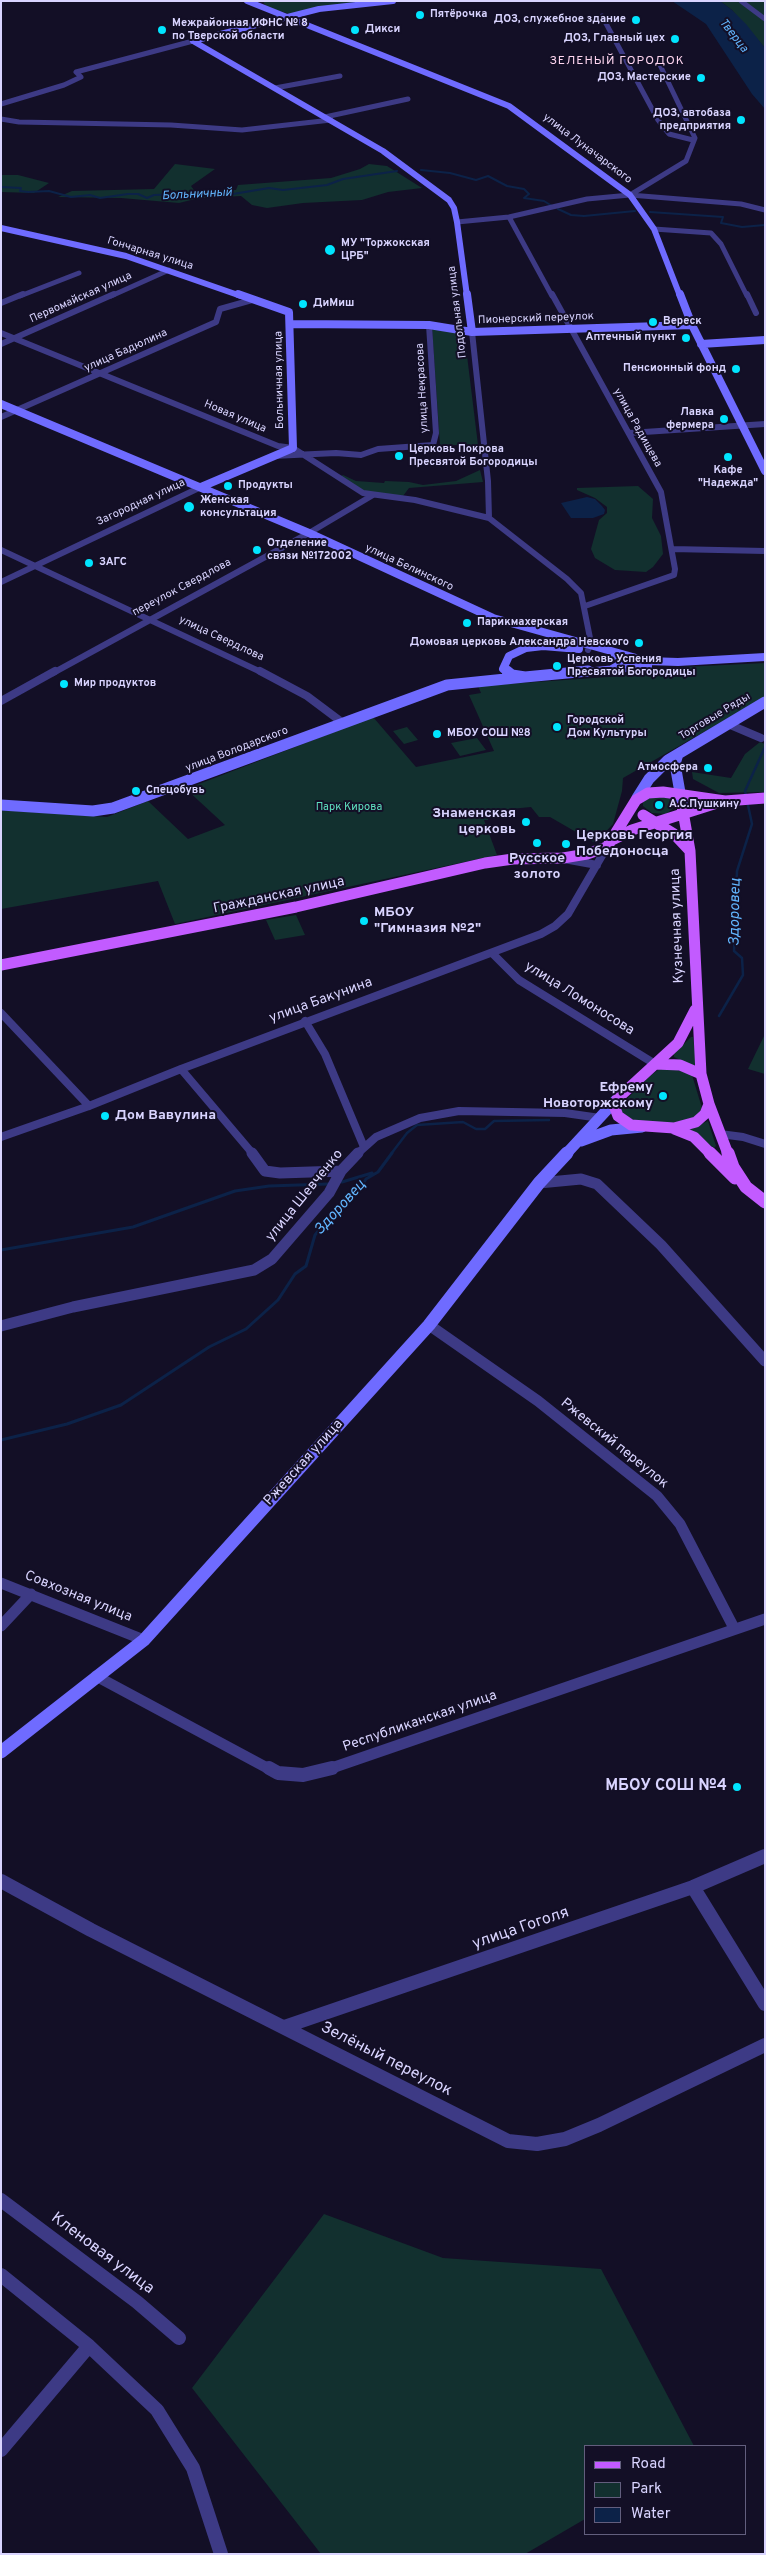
<!DOCTYPE html>
<meta charset="utf-8">
<style>
body{margin:0}
#map{position:relative;width:766px;height:2555px;overflow:hidden;background:#130f26;font-family:Overpass,sans-serif}
canvas{display:block}
.frame{position:absolute;inset:0;border:2px solid #d9d4ff;pointer-events:none}
.legend{position:absolute;left:584px;top:2445px;width:162px;height:90px;box-sizing:border-box;background:#130f26;border:1px solid #625e7d;margin:0;padding:6px 9px;list-style:none;font-size:15px;color:#d9d4ff}
.legend li{display:flex;align-items:center;gap:10px;height:25px}
.legend b{width:25px;border:1px solid #625e7d}
</style>
<div id="map">
<canvas width="766" height="2555"></canvas>
<div class="frame"></div>
<ul class="legend">
<li><b style="height:6px;background:#c25bff"></b>Road</li>
<li><b style="height:14px;background:#12302f"></b>Park</li>
<li><b style="height:14px;background:#0c2248"></b>Water</li>
</ul>
</div>
<script>
const context = document.querySelector('canvas').getContext('2d');
context.lineJoin = 'round';
function fill(path, color) { context.fillStyle = color; context.fill(path, 'evenodd'); }
const poly = rows => new Path2D(rows.map(r => 'M' + r).join(''));
function strokePath(path, color, width, dash) { context.strokeStyle = color; context.lineWidth = width; context.lineCap = dash ? 'butt' : 'round'; context.setLineDash(dash || []); context.stroke(path); }
function drawText(font, color, halo, rows, align = 'center') {
  context.font = font + ' Overpass,sans-serif'; context.lineWidth = 4; context.setLineDash([]); context.textBaseline = 'middle'; context.strokeStyle = halo; context.fillStyle = color; for (const [text, x, y, turn = 0] of rows) {
    context.save(); context.translate(x, y); context.rotate((+turn || 0) * Math.PI / 180); context.textAlign = isNaN(turn) ? turn : align; if (halo) context.strokeText(text, 0, 0); context.fillText(text, 0, 0); context.restore();
  }
}
fill(poly([
 [263,1,373,1,290,14,266,7],
 [720,1,765,1,765,48,732,10],
 [175,164,215,169,191,186,194,190,236,190,238,185,331,178,360,169,369,164,387,166,422,188,388,192,362,200,303,203,267,208,252,205,241,196,199,198,179,203,121,198,58,197,72,191,154,189],
 [1,175,18,175,49,183,34,193,1,192],
 [432,327,464,331,478,445,440,445],
 [480,470,483,482,409,488,403,496,364,491,339,477,343,475,356,481,384,483,385,481,409,482,423,485,456,481],
 [638,486,653,499,652,518,661,536,663,554,653,567,646,572,615,570,595,558,591,549,599,520,607,513,607,507,595,498,577,490,577,488],
 [765,663,765,697,623,778,622,791,613,824,595,843,550,817,539,817,531,807,490,811,488,820,484,820,497,855,175,924,158,881,1,909,1,810,107,817,148,801,188,839,225,825,186,789,373,717,416,767,494,751,469,695,481,693,478,686,623,676,683,667],
 [407,727,418,740,404,744,393,731],
 [477,738,486,750,460,756,451,743],
 [760,742,765,744,765,792,719,793,693,779,692,772,731,778,745,754],
 [650,797,664,797,670,799,675,807,666,814,652,813,643,806,643,802],
 [296,915,305,935,275,940,266,920],
 [765,1034,765,1074,748,1069],
 [691,1037,693,1037,695,1052,695,1065,692,1066,674,1057,674,1054],
 [670,1067,692,1075,702,1108,699,1115,679,1123,635,1123,620,1111,622,1104,650,1076,658,1070],
 [708,1121,716,1146,714,1148,689,1129],
 [324,2214,443,2258,601,2269,694,2446,585,2446,585,2519,525,2554,321,2554,192,2388]
]), '#12302f');
fill(poly([
 [672,1,720,1,732,10,746,24,765,48,765,109,752,94,706,24],
 [587,497,595,499,602,506,605,510,604,514,593,518,571,518,561,503]
]), '#0c2248');
strokePath(poly([
 [421,170,450,173,476,180,488,176,507,186,524,189,529,194,524,198,544,201,552,206],
 [1,187,21,188,20,191,28,192,49,191,71,197,90,195,100,198,128,194,138,194,147,198,154,195,215,193,227,195,269,188,283,190,327,185,343,179,397,171],
 [558,209,571,215,584,216,635,211],
 [650,212,723,217,721,223,742,227,765,225]
]), '#0c2248', 2);
strokePath(poly([
 [719,1016,743,975,742,958,734,951,737,871,752,824,745,791,765,747],
 [391,1154,407,1133,417,1125,463,1122,476,1129,485,1129,494,1121,549,1120]
]), '#0c2248', 2.5);
strokePath(poly([
 [342,1182,372,1173],
 [1,1250,133,1227,235,1191,269,1186,328,1184],
 [1,1440,67,1424,121,1405,209,1347,246,1329,278,1300,295,1274,306,1266,315,1235,329,1218,357,1194,366,1179,378,1172,392,1153]
]), '#0c2248', 3);
strokePath(poly([
 [741,1,765,19],
 [602,16,658,120,669,134,693,140],
 [275,88,340,76],
 [1,104,64,85,81,77,76,72,193,41],
 [325,117,408,99],
 [1,119,19,122,171,125,242,130,331,120],
 [630,195,686,161,695,138,659,63],
 [509,217,552,296],
 [457,222,509,217,587,199,630,195,741,204,765,210],
 [654,229,711,233,721,244,747,296],
 [20,296,79,273],
 [111,296,169,270]
]), '#3d3a85', 5);
strokePath(poly([
 [552,294,661,492,675,569,674,575,585,606],
 [747,294,756,313],
 [1,303,23,294],
 [472,332,488,481,489,518,567,579,581,593,591,643,588,650],
 [1,333,278,446,293,448,363,493,415,500,489,518],
 [1,344,114,294],
 [1,417,216,322,220,309,252,300],
 [629,433,765,424],
 [273,456,336,453,361,455,378,449,433,445,436,433,429,325],
 [672,549,765,551],
 [1,550,263,673],
 [1,582,201,487],
 [53,673,309,533,373,495]
]), '#3d3a85', 6);
strokePath(poly([
 [260,671,307,696,343,723],
 [1,701,55,671],
 [728,724,761,738],
 [564,859,597,865],
 [492,953,519,980,655,1064],
 [1,1013,89,1106],
 [305,1021,325,1054,364,1147],
 [181,1069,253,1154],
 [720,1134,743,1137,765,1144],
 [1,1137,89,1106,181,1069,541,934,555,926,568,914,607,847],
 [357,1154,376,1137,420,1118,459,1111,565,1113,600,1118]
]), '#3d3a85', 8);
strokePath(poly([
 [252,1153,265,1171,280,1173,341,1171],
 [539,1183,581,1179,597,1184,661,1245,765,1361],
 [429,1325,538,1401,657,1496,680,1524,734,1628],
 [1,1326,73,1307,254,1270,272,1259,329,1193,341,1171,358,1153],
 [1,1583,144,1640],
 [1,1626,31,1594],
 [96,1676,271,1770],
 [326,1770,765,1619]
]), '#3d3a85', 11);
strokePath(poly([
 [269,1768,278,1773,303,1775,332,1768],
 [1,1881,91,1930,508,2141,537,2144,565,2139,599,2125,765,2045],
 [693,1887,765,2004],
 [284,2027,693,1887,765,1856],
 [1,2200,137,2302,179,2338],
 [1,2275,89,2346,157,2410,193,2468,221,2554],
 [1,2450,89,2346]
]), '#3d3a85', 14);
strokePath(poly([
 [247,1,509,106,630,195,654,229,680,296],
 [193,41,383,151,449,200,454,208,457,222,467,296],
 [193,41,319,9,393,1],
 [1,228,126,256,241,296]
]), '#6f6bff', 6);
strokePath(poly([
 [467,294,472,332],
 [680,294,692,325,765,471],
 [291,324,429,325,472,332,692,325],
 [701,344,765,340],
 [1,404,309,533,493,618,647,661,678,662,765,657],
 [201,487,293,448,289,312,238,294],
 [612,652,620,660,619,665,612,669],
 [508,673,503,669,509,656,526,648,543,646,579,649],
 [574,673,648,666]
]), '#6f6bff', 8);
strokePath(poly([
 [507,671,512,675,525,677,588,671],
 [678,754,675,764,682,804],
 [637,798,649,779,668,760,765,702],
 [1,805,93,811,113,808,447,685,525,677],
 [581,1141,611,1130,642,1127],
 [566,1154,617,1099]
]), '#6f6bff', 11);
strokePath(poly([
 [1,1752,144,1640,429,1325,539,1183,567,1153]
]), '#6f6bff', 13);
strokePath(poly([
 [682,806,690,851,701,1074,709,1104,728,1154],
 [643,815,674,834,690,851],
 [614,839,632,830,717,803],
 [1,965,296,907,485,863,513,859,563,858,587,854,607,847,636,800,648,793,663,792,725,801,765,798],
 [695,1010,678,1043,617,1099,615,1108,618,1116,631,1125,674,1128,696,1122,705,1114,709,1104],
 [655,1064,680,1065,701,1074],
 [674,1129,694,1137,711,1154]
]), '#c25bff', 11);
strokePath(poly([
 [710,1153,735,1178],
 [728,1153,733,1167,746,1187,765,1202]
]), '#c25bff', 13);
for (const [x, y, r, color] of [
 [420,15,5,"#00e5ff"],
 [636,20,5,"#00e5ff"],
 [162,30,5,"#00e5ff"],
 [355,30,5,"#00e5ff"],
 [675,39,5,"#00e5ff"],
 [701,78,5,"#00e5ff"],
 [741,120,5,"#00e5ff"],
 [330,250,6,"#00e5ff"],
 [303,304,5,"#00e5ff"],
 [653,322,5,"#00e5ff"],
 [686,338,5,"#00e5ff"],
 [736,369,5,"#00e5ff"],
 [724,419,5,"#00e5ff"],
 [399,456,5,"#00e5ff"],
 [728,457,5,"#00e5ff"],
 [228,486,5,"#00e5ff"],
 [189,507,6,"#00e5ff"],
 [257,550,5,"#00e5ff"],
 [89,563,5,"#00e5ff"],
 [467,623,5,"#00e5ff"],
 [639,643,5,"#00e5ff"],
 [557,666,5,"#00e5ff"],
 [64,684,5,"#00e5ff"],
 [557,727,5,"#00e5ff"],
 [437,734,5,"#00e5ff"],
 [708,768,5,"#00e5ff"],
 [136,791,5,"#00e5ff"],
 [659,805,5,"#00e5ff"],
 [526,822,5,"#00e5ff"],
 [537,843,5,"#00e5ff"],
 [566,844,5,"#00e5ff"],
 [364,921,5,"#00e5ff"],
 [663,1096,5,"#00e5ff"],
 [105,1116,5,"#00e5ff"],
 [737,1787,5,"#00e5ff"]
]) { const dot = new Path2D(); dot.arc(x, y, r, 0, 2 * Math.PI); context.fillStyle = color; context.fill(dot); strokePath(dot, '#130f26', 2); }
drawText('bold 11px', '#d9d4ff', '#130f26', [
 ["Пятёрочка",430,15],
 ["ДОЗ, служебное здание",626,20,"right"],
 ["Межрайонная ИФНС № 8",172,24],
 ["по Тверской области",172,37],
 ["Дикси",365,30],
 ["ДОЗ, Главный цех",665,39,"right"],
 ["ДОЗ, Мастерские",691,78,"right"],
 ["ДОЗ, автобаза",731,114,"right"],
 ["предприятия",731,127,"right"],
 ["МУ \"Торжокская",341,244],
 ["ЦРБ\"",341,257],
 ["ДиМиш",313,304],
 ["Вереск",663,322],
 ["Аптечный пункт",676,338,"right"],
 ["Пенсионный фонд",726,369,"right"],
 ["Лавка",714,413,"right"],
 ["фермера",714,426,"right"],
 ["Церковь Покрова",409,450],
 ["Пресвятой Богородицы",409,463],
 ["Кафе",728,471,"center"],
 ["\"Надежда\"",728,484,"center"],
 ["Продукты",238,486],
 ["Женская",200,501],
 ["консультация",200,514],
 ["Отделение",267,544],
 ["связи №172002",267,557],
 ["ЗАГС",99,563],
 ["Парикмахерская",477,623],
 ["Домовая церковь Александра Невского",629,643,"right"],
 ["Церковь Успения",567,660],
 ["Пресвятой Богородицы",567,673],
 ["Мир продуктов",74,684],
 ["Городской",567,721],
 ["Дом Культуры",567,734],
 ["МБОУ СОШ №8",447,734],
 ["Атмосфера",698,768,"right"],
 ["Спецобувь",146,791],
 ["А.С.Пушкину",669,805]
], 'left');
drawText('11px', '#d9d4ff', '#130f26', [
 ["улица Луначарского",587,149,37],
 ["Гончарная улица",150,254,17],
 ["Первомайская улица",81,298,-24],
 ["Подольная улица",458,312,-97],
 ["Пионерский переулок",536,319,-2],
 ["улица Бадюлина",126,351,-24],
 ["Больничная улица",280,380,-91],
 ["улица Некрасова",423,388,-93],
 ["Новая улица",235,417,23],
 ["улица Радищева",637,428,61],
 ["Загородная улица",141,503,-25],
 ["улица Белинского",409,568,25],
 ["переулок Свердлова",182,588,-28],
 ["улица Свердлова",221,639,25],
 ["Торговые Ряды",715,717,-31],
 ["улица Володарского",237,750,-21]
]);
drawText('11px', '#5fe0c0', '#130f26', [
 ["Парк Кирова",349,808]
]);
drawText('italic 12px', '#62b6ff', '#130f26', [
 ["Тверца",733,36,52],
 ["Больничный",197,195,-3]
]);
context.letterSpacing = '1px';
drawText('12px', '#ffd6f0', '#130f26', [
 ["ЗЕЛЕНЫЙ ГОРОДОК",617,62]
]);
context.letterSpacing = '0px';
drawText('bold 14px', '#d9d4ff', '#130f26', [
 ["Знаменская",516,814,"right"],
 ["церковь",516,830,"right"],
 ["Церковь Георгия",576,836],
 ["Победоносца",576,852],
 ["Русское",537,859,"center"],
 ["золото",537,875,"center"],
 ["МБОУ",374,913],
 ["\"Гимназия №2\"",374,929],
 ["Ефрему",653,1088,"right"],
 ["Новоторжскому",653,1104,"right"],
 ["Дом Вавулина",115,1116]
], 'left');
drawText('14px', '#d9d4ff', '#130f26', [
 ["Гражданская улица",279,896,-12],
 ["Кузнечная улица",678,926,-92],
 ["улица Ломоносова",579,999,32],
 ["улица Бакунина",321,1001,-20],
 ["улица Шевченко",305,1196,-51],
 ["Ржевский переулок",614,1444,39],
 ["Ржевская улица",304,1463,-48],
 ["Совхозная улица",78,1597,22],
 ["Республиканская улица",420,1722,-19]
]);
drawText('italic 15px', '#62b6ff', '#130f26', [
 ["Здоровец",736,912,-89],
 ["Здоровец",341,1208,-48]
]);
drawText('bold 16px', '#d9d4ff', '#130f26', [
 ["МБОУ СОШ №4",727,1787]
], 'right');
drawText('16px', '#d9d4ff', '#130f26', [
 ["улица Гоголя",521,1929,-19],
 ["Зелёный переулок",386,2060,27],
 ["Кленовая улица",102,2254,37]
]);
</script>
